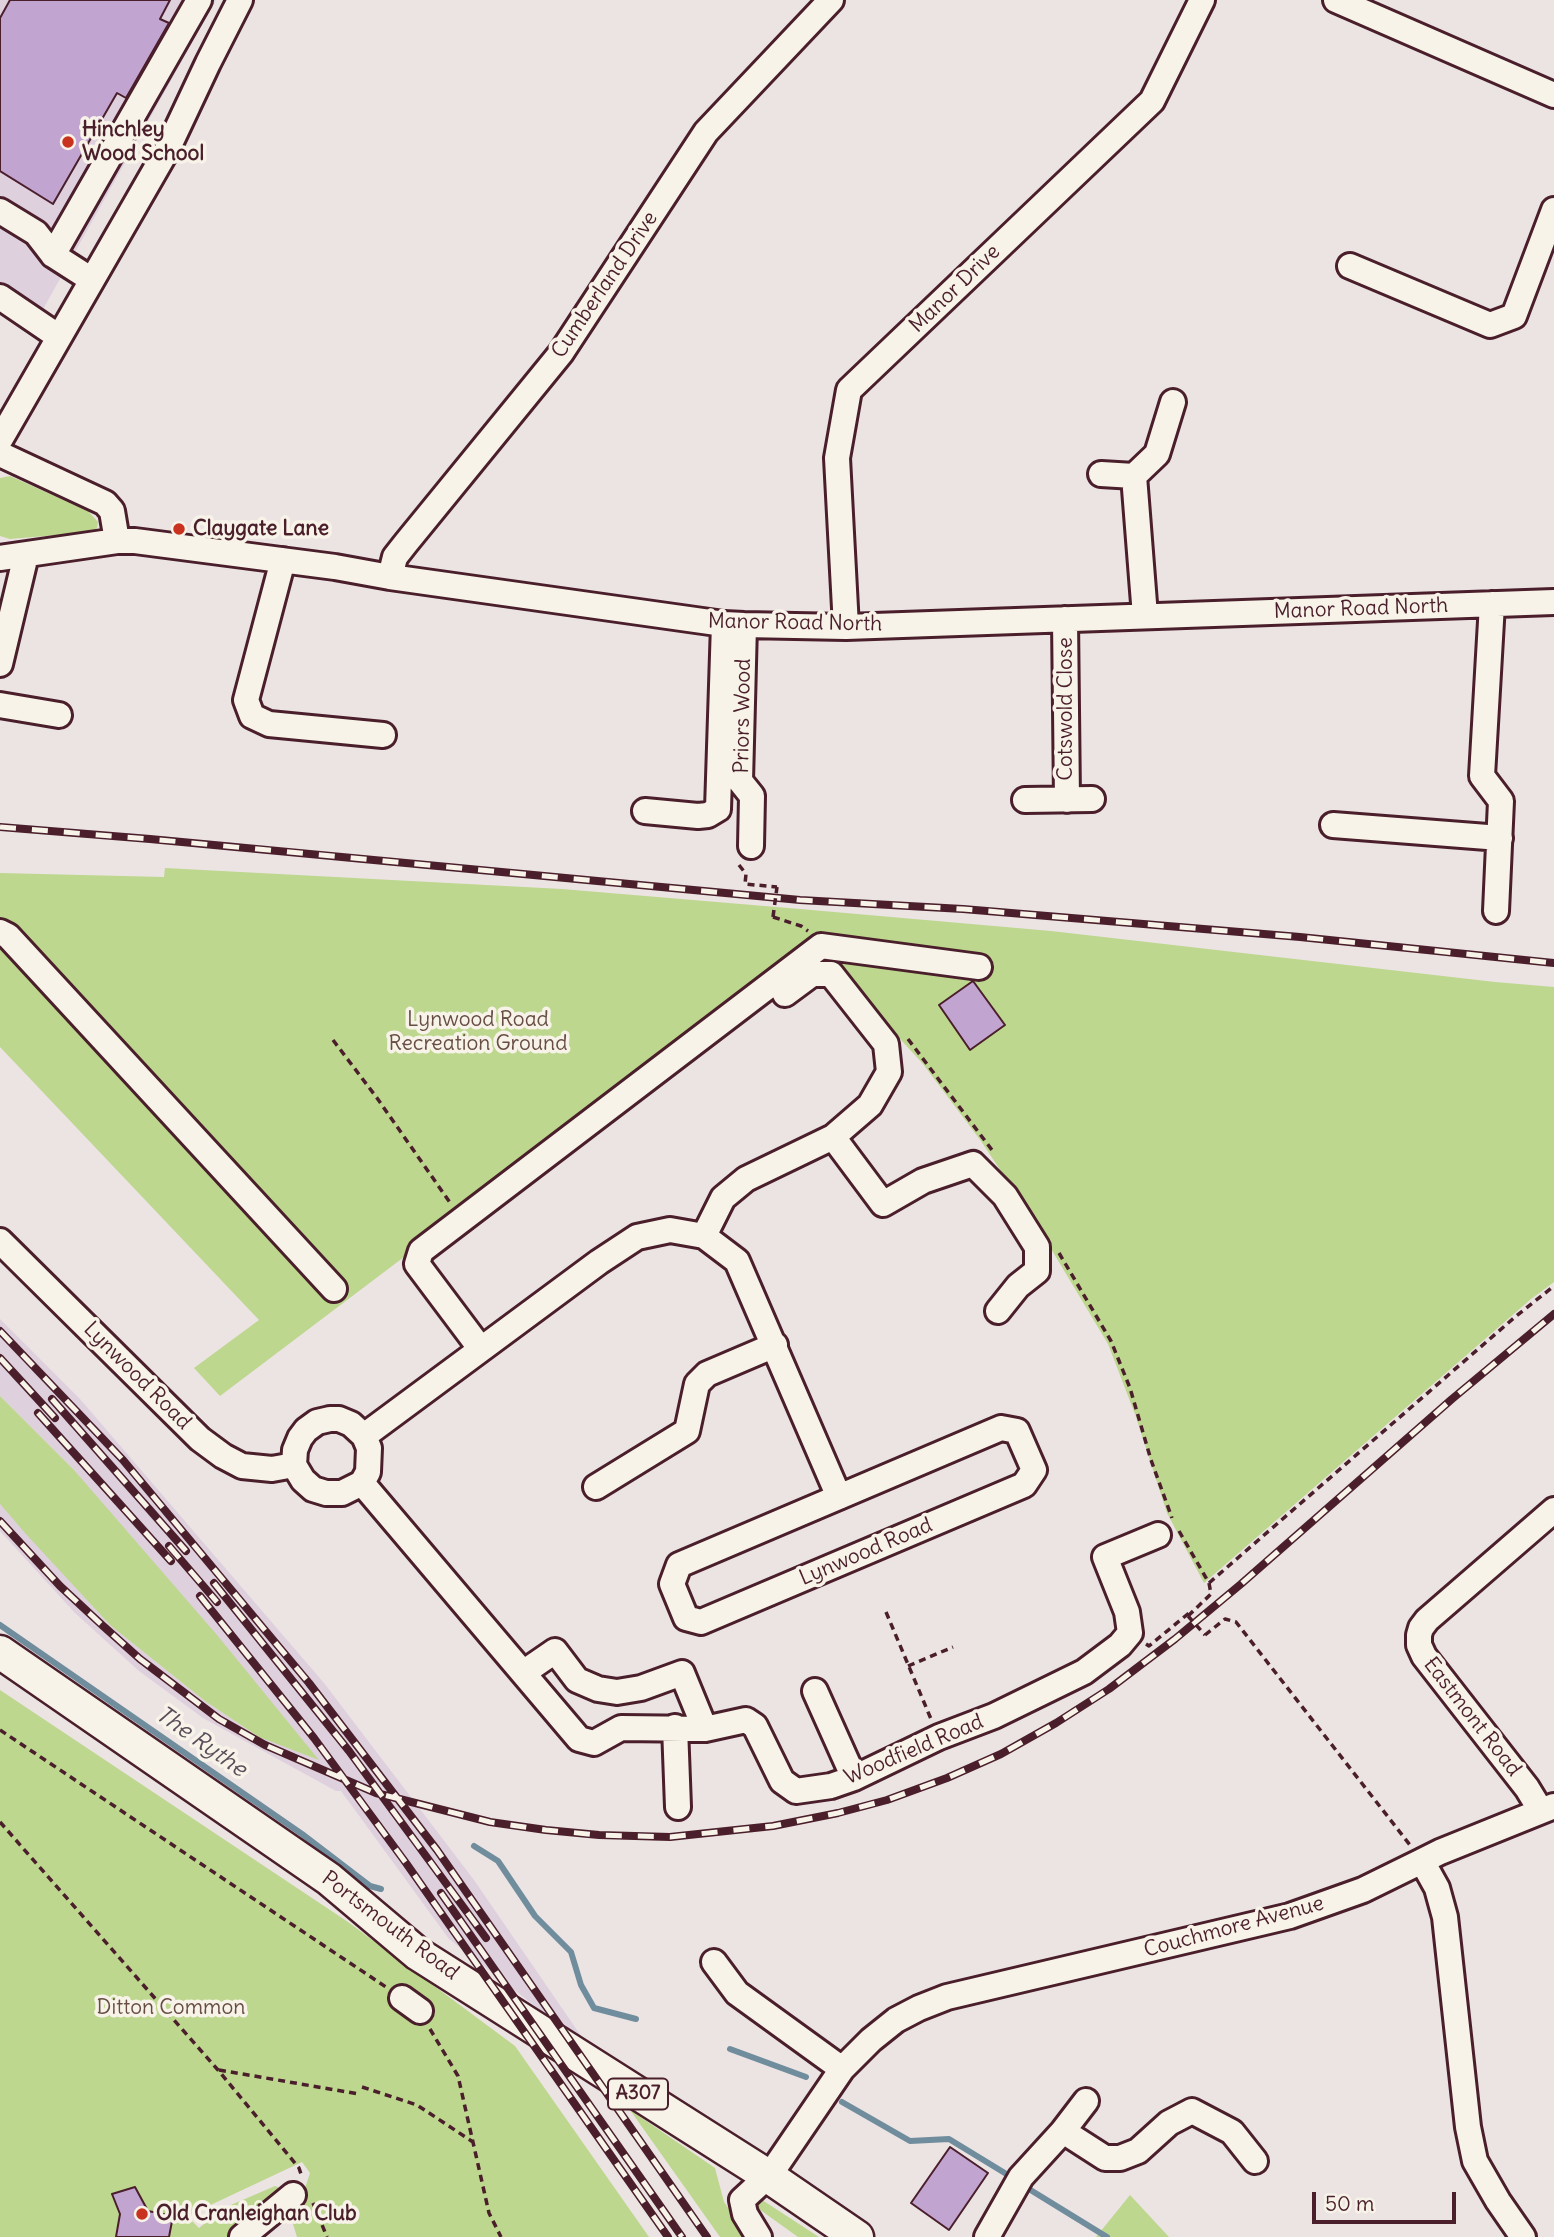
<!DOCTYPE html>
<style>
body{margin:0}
#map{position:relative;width:1554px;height:2237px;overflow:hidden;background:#ece3e3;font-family:Delius,sans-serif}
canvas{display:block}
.scale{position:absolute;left:1312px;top:2192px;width:144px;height:32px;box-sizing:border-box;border:4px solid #4a1f2b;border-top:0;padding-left:9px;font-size:21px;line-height:24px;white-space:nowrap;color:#4a1f2b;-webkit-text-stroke:5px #f7f3e8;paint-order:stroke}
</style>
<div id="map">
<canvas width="1554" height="2237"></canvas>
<div class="scale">50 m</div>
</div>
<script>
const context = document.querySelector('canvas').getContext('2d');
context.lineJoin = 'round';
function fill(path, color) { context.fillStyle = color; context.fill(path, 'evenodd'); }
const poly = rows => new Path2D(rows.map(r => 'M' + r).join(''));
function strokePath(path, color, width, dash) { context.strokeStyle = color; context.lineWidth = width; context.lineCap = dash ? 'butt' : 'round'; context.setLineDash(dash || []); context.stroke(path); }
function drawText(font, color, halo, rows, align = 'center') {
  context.font = font + ' Delius,sans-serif'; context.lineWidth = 7; context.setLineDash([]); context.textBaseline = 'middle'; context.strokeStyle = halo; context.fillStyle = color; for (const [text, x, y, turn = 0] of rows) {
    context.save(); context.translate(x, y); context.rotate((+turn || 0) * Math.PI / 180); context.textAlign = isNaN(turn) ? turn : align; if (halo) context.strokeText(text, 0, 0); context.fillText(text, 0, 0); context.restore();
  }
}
fill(poly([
 [0,0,216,0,42,311,0,285],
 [0,1319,80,1399,324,1683,474,1880,590,2049,449,1939,341,1791,336,1791,203,1718,139,1671,75,1613,0,1531,0,1504,110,1625,205,1701,259,1737,74,1470,0,1396]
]), '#dfd0de');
fill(poly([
 [10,476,88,511,98,522,97,528,93,532,10,539,0,536,0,478],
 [165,868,562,889,800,909,1051,931,1495,982,1554,987,1554,1282,1531,1299,1204,1583,1167,1513,1135,1414,1108,1344,1038,1227,981,1141,923,1064,820,951,411,1265,404,1257,220,1396,194,1368,259,1320,0,1047,0,873,164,877],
 [0,1396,74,1470,217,1635,319,1760,259,1737,205,1701,110,1625,25,1533,0,1504],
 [0,1690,348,1922,515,2046,649,2237,297,2237,293,2224,310,2173,302,2162,187,2216,199,2228,224,2208,275,2186,278,2187,272,2205,236,2237,0,2237],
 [630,2110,715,2168,724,2202,749,2237,720,2237],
 [1130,2195,1169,2237,1096,2237],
 [756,2196,819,2237,798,2237,752,2204]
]), '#bdd78e');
strokePath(poly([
 [0,1625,302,1834,370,1886,381,1889],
 [474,1846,498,1861,535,1916,571,1952,581,1985,594,2008,636,2019],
 [730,2049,806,2077],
 [842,2102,910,2141,949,2139,1008,2175],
 [1024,2186,1107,2237]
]), '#708d9d', 6);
const building = poly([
 [10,0,170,0,160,19,169,23,126,98,117,93,53,204,0,171,0,18,10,0],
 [973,981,1005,1025,970,1050,939,1005,973,981],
 [950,2147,988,2173,949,2230,911,2203,950,2147],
 [135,2187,148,2211,173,2216,169,2237,116,2237,120,2214,112,2194,135,2187]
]);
fill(building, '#c2a4d1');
strokePath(building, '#4a1f2b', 2);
const minor = poly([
 [1336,0,1554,95],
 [0,211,36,233,53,255,92,280],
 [53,255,199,0],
 [1350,266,1490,325,1514,316,1554,210],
 [0,297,59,337],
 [0,440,168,148,208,63,240,0],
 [0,454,105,503,112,511,117,541],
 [1101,474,1134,476,1157,454,1173,402],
 [1134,476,1145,616],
 [0,558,117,541,135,541,335,567,390,577,724,624,744,625,846,627,1554,602],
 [283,560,246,700,252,716,269,724,383,735],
 [390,577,395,557,406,543,561,353,706,132,831,0],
 [1492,604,1482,776,1501,801,1496,911],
 [1065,619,1067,800],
 [744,625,740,781,752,796,751,846],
 [846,627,837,458,849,390,1152,101,1202,0],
 [0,664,26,555],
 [0,705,59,715],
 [1025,800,1092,799],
 [645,811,698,816,708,815,718,809,724,624],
 [1333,825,1500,838],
 [0,932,8,936,334,1289],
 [785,994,812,974,831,974,886,1044,889,1072,870,1105,833,1137],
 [704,1236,723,1198,746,1179,833,1137,883,1204,923,1181,973,1164,1005,1196,1037,1247,1037,1271,1018,1286,998,1311],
 [0,1241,200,1439,223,1456,242,1466,272,1469,294,1465],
 [480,1348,417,1264,421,1251,821,946,979,967],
 [330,1419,339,1419,351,1424,364,1436,369,1448,368,1472,362,1483,342,1493,326,1493,313,1489,303,1480,294,1465,295,1450,300,1438,306,1430,317,1422,330,1419],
 [1001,1428,1017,1431,1034,1470,1024,1485,701,1622,686,1618,672,1584,679,1565,1001,1428],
 [364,1436,599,1262,637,1237,670,1230,704,1236,737,1261,839,1497],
 [362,1483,579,1739,594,1743,621,1728,705,1729,746,1720,755,1726,782,1781,796,1791,831,1786,854,1778,939,1737,994,1716,1084,1672,1120,1645,1130,1633,1127,1612,1105,1557,1158,1535],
 [596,1487,687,1431,697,1384,707,1374,775,1345],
 [523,1673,555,1651,577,1680,598,1689,617,1692,641,1688,682,1673,705,1729],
 [815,1691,854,1778],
 [675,1727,678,1807],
 [1541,1811,1527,1788,1424,1656,1419,1645,1419,1635,1421,1628,1427,1620,1554,1510],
 [1422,1861,1440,1852,1554,1806],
 [714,1962,737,1993,842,2069],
 [402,1998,420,2011],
 [1063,2131,1105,2158,1120,2158,1138,2151,1169,2123,1192,2111,1232,2132,1255,2161],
 [242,2237,293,2195],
 [759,2237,745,2214,742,2200,768,2176,778,2163,842,2069,871,2040,896,2020,919,2008,947,1997,1290,1916,1363,1890,1422,1861,1437,1888,1445,1917,1468,2127,1475,2161,1498,2201,1523,2237],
 [987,2237,1021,2177,1063,2131,1086,2101]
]);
const major = poly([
 [0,1652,329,1879,418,1954,768,2176,857,2237]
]);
strokePath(minor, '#4a1f2b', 30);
strokePath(major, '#4a1f2b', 37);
strokePath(poly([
 [739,865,746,874,745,884,777,887],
 [773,917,801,926,808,931],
 [908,1039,992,1150],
 [333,1040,377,1098,451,1204],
 [1059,1253,1111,1341,1130,1388,1151,1460,1172,1518],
 [1179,1531,1209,1583,1211,1594,1188,1616],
 [1209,1583,1515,1317,1554,1286],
 [886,1612,931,1719],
 [1205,1635,1225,1619,1236,1622,1410,1845],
 [1146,1644,1149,1646,1189,1613],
 [908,1666,953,1647],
 [0,1730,386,1987],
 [0,1822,218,2070,299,2168,302,2177],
 [430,2029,458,2076,489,2213,501,2237],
 [219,2070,359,2094],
 [362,2087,417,2105,473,2142],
 [313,2203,327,2237]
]), '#4a1f2b', 3.5, [7, 5]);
strokePath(minor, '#f7f3e8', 24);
strokePath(major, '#f7f3e8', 32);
const rail = poly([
 [0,827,150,839,800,900,963,909,1300,937,1554,963],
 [0,1331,123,1460,309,1683,437,1850,707,2237],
 [0,1358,55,1418],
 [52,1399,186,1551],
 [38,1413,171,1561],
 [0,1521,60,1586,102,1625,140,1659,219,1719,265,1745,376,1793,490,1822,546,1830,599,1835,670,1837,773,1826,838,1813,887,1800,947,1778,1001,1754,1056,1723,1109,1689,1175,1639,1241,1584,1452,1399,1554,1314],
 [169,1546,217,1602],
 [214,1583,349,1751,486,1938],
 [200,1596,314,1738,406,1863,668,2237],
 [441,1893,682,2237]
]);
strokePath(rail, '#4a1f2b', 8);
strokePath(rail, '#f7f3e8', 5, [16]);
strokePath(poly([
 [773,917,777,887],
 [1188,1616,1205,1635]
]), '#4a1f2b', 3.5, [7, 5]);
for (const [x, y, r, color] of [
 [68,142,7,"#c8321e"],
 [179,529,7,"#c8321e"],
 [142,2214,7,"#c8321e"]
]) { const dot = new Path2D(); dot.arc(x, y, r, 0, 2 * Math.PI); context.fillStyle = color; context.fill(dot); strokePath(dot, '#f7f3e8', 2.5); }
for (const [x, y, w] of [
 [638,2094,60]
]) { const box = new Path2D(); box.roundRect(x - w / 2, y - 15.5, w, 31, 5); context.fillStyle = '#f7f3e8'; context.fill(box); strokePath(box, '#4a1f2b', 2); }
drawText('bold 19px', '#4a1f2b', null, [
 ["A307",638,2094]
]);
drawText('bold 21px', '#4a1f2b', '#f7f3e8', [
 ["Hinchley",82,130],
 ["Wood School",82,154],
 ["Claygate Lane",193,529],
 ["Old Cranleighan Club",156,2214]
], 'left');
drawText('21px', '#4a1f2b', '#f7f3e8', [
 ["Cumberland Drive",605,285,-56],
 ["Manor Drive",955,289,-44],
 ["Manor Road North",1361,609,-2],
 ["Manor Road North",795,623,1],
 ["Cotswold Close",1066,709,-90],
 ["Priors Wood",743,716,-89],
 ["Lynwood Road",137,1376,45],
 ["Lynwood Road",866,1552,-23],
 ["Eastmont Road",1472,1717,52],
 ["Woodfield Road",914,1750,-23],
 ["Portsmouth Road",390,1926,37],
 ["Couchmore Avenue",1234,1927,-15]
]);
drawText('21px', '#674d44', '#f7f3e8', [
 ["Lynwood Road",478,1020],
 ["Recreation Ground",478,1044],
 ["Ditton Common",171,2008]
]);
drawText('italic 23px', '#5a4d5a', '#f7f3e8', [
 ["The Rythe",201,1742,35]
]);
</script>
